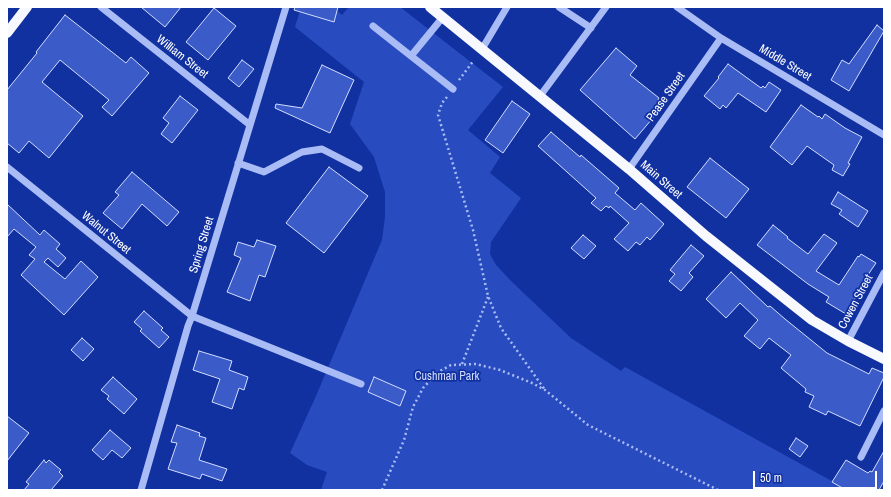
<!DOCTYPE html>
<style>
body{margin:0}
#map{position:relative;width:891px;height:497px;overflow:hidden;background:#1131a1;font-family:"Archivo Narrow",sans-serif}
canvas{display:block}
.frame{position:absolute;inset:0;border:8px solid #fff;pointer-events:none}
.scale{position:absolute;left:753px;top:471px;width:124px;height:18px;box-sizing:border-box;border:2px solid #fff;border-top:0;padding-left:5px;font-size:12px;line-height:14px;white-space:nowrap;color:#fff;-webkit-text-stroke:3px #1131a1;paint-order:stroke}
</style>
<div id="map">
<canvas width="891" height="497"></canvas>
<div class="frame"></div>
<div class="scale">50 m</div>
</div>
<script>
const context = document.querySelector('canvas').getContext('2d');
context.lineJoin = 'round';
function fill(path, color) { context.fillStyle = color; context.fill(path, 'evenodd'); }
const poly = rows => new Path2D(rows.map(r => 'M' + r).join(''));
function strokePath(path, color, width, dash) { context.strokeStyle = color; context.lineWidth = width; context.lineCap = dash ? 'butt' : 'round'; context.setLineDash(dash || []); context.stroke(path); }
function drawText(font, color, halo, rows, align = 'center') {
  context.font = font + ' "Archivo Narrow",sans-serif'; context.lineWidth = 3.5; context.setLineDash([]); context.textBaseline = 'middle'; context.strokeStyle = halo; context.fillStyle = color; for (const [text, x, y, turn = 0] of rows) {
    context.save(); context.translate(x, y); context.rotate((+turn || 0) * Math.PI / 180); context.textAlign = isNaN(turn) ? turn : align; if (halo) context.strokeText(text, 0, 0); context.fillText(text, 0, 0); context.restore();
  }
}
fill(poly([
 [301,7,332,7,342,15,349,7,400,7,503,87,468,130,500,157,490,173,521,198,491,242,490,254,496,265,511,281,571,338,621,371,625,367,848,490,321,490,327,472,307,465,290,453,316,396,382,240,385,217,385,192,374,157,350,124,364,82,295,27]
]), '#284cc0');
const building = poly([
 [141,7,181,7,165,27,141,7],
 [295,7,338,7,334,22,294,10,295,7],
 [214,8,236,26,208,60,186,42,214,8],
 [65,15,126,63,131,57,149,73,112,116,102,107,109,100,60,60,42,82,83,116,49,158,29,141,19,153,7,143,7,90,37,53,36,52,65,15],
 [877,25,884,31,849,91,831,80,842,60,849,64,877,25],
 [616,48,637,66,630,75,659,98,658,100,664,105,635,139,580,90,616,48],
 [242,60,254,69,239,87,228,78,242,60],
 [728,64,761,88,763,86,765,88,769,82,781,90,766,112,738,93,726,108,723,105,720,109,704,96,719,78,718,77,728,64],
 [322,65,354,80,330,133,275,108,276,104,302,108,322,65],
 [180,96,198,110,172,143,161,134,169,123,163,118,180,96],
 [512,101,530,114,503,153,485,140,512,101],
 [801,105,818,117,819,116,822,119,825,114,845,128,862,137,848,163,850,164,843,176,832,170,834,165,807,146,792,165,770,147,801,105],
 [551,132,580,157,581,155,619,188,615,193,635,210,641,203,664,224,650,240,647,237,640,245,636,242,628,251,614,239,629,223,610,206,609,208,606,206,601,211,591,203,596,198,538,146,551,132],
 [710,158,749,189,726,218,687,187,710,158],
 [329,167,368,196,324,253,286,223,329,167],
 [132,172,179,212,167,226,142,204,122,229,103,213,119,195,115,192,132,172],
 [838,192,868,211,858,227,839,214,842,210,831,204,838,192],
 [7,204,40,235,44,230,60,244,56,249,66,258,58,267,48,258,44,262,65,279,81,261,98,277,64,315,21,275,35,259,29,255,36,247,14,229,7,237,7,204],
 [773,225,788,237,787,238,808,254,824,234,837,243,816,271,839,285,858,256,859,257,861,254,876,263,855,294,857,295,846,314,826,302,829,297,808,284,757,245,773,225],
 [583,235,596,246,584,259,571,248,583,235],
 [257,240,276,246,265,277,259,275,250,301,227,292,241,258,234,255,238,242,254,247,257,240],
 [691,245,704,256,689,273,693,277,681,291,669,281,675,274,670,270,691,245],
 [731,272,768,307,770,306,785,319,827,353,869,374,872,368,884,373,884,377,860,426,828,411,826,415,809,407,814,396,805,392,806,389,781,368,791,355,769,338,760,349,744,336,758,320,740,303,726,318,706,299,731,272],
 [144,311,163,328,161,330,169,337,159,348,140,331,142,329,134,322,144,311],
 [82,338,94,349,83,361,71,350,82,338],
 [199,351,232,361,229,370,248,377,244,390,239,388,232,409,212,402,220,379,193,370,199,351],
 [113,377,137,399,124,414,107,399,109,396,101,390,113,377],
 [374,377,406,391,400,406,368,392,374,377],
 [7,416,29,433,7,461,7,416],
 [177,425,200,433,199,436,206,438,199,460,227,469,222,481,202,474,200,479,168,469,177,443,171,442,177,425],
 [110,430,131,448,122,458,112,450,103,460,92,450,110,430],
 [796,438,808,446,800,457,789,449,796,438],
 [884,451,884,481,879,490,846,490,832,482,846,460,868,473,870,471,872,472,884,451],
 [44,460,46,463,49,460,61,470,59,472,63,476,51,490,24,490,29,484,26,482,44,460]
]);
fill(building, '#3a5bc8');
strokePath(building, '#d3ddfe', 1);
strokePath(poly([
 [459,80,474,60],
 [447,97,442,103,438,115,473,230,488,296,501,328,545,390],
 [462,364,488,297],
 [382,490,404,440,413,407,423,388,438,372,451,365,476,364,500,370,532,383,545,390,588,425,718,490]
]), '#aabcf5', 2.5, [2, 3]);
strokePath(poly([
 [101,7,250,125],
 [559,7,591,28],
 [677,7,721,38,884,135],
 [443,17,411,56,453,89],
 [373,26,411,56],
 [482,49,507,7],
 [540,96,606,7],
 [238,163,264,172,302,152,322,149,359,168],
 [7,167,192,316,361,384],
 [629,169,721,38],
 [848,341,884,273],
 [861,457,884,411],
 [141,490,188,326,192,316,286,7]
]), '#aabcf5', 7);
strokePath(poly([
 [430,7,629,169,706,236,812,320,848,341,884,359],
 [7,33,27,7]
]), '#f8f9ff', 10);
drawText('12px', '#fff', '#1131a1', [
 ["William Street",182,57,38],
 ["Middle Street",785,63,31],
 ["Pease Street",666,97,-55],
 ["Main Street",661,180,41],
 ["Walnut Street",106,233,39],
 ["Spring Street",202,245,-73],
 ["Cowen Street",856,302,-62]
]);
drawText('12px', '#d3ddfe', '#1131a1', [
 ["Cushman Park",447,377]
]);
</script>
